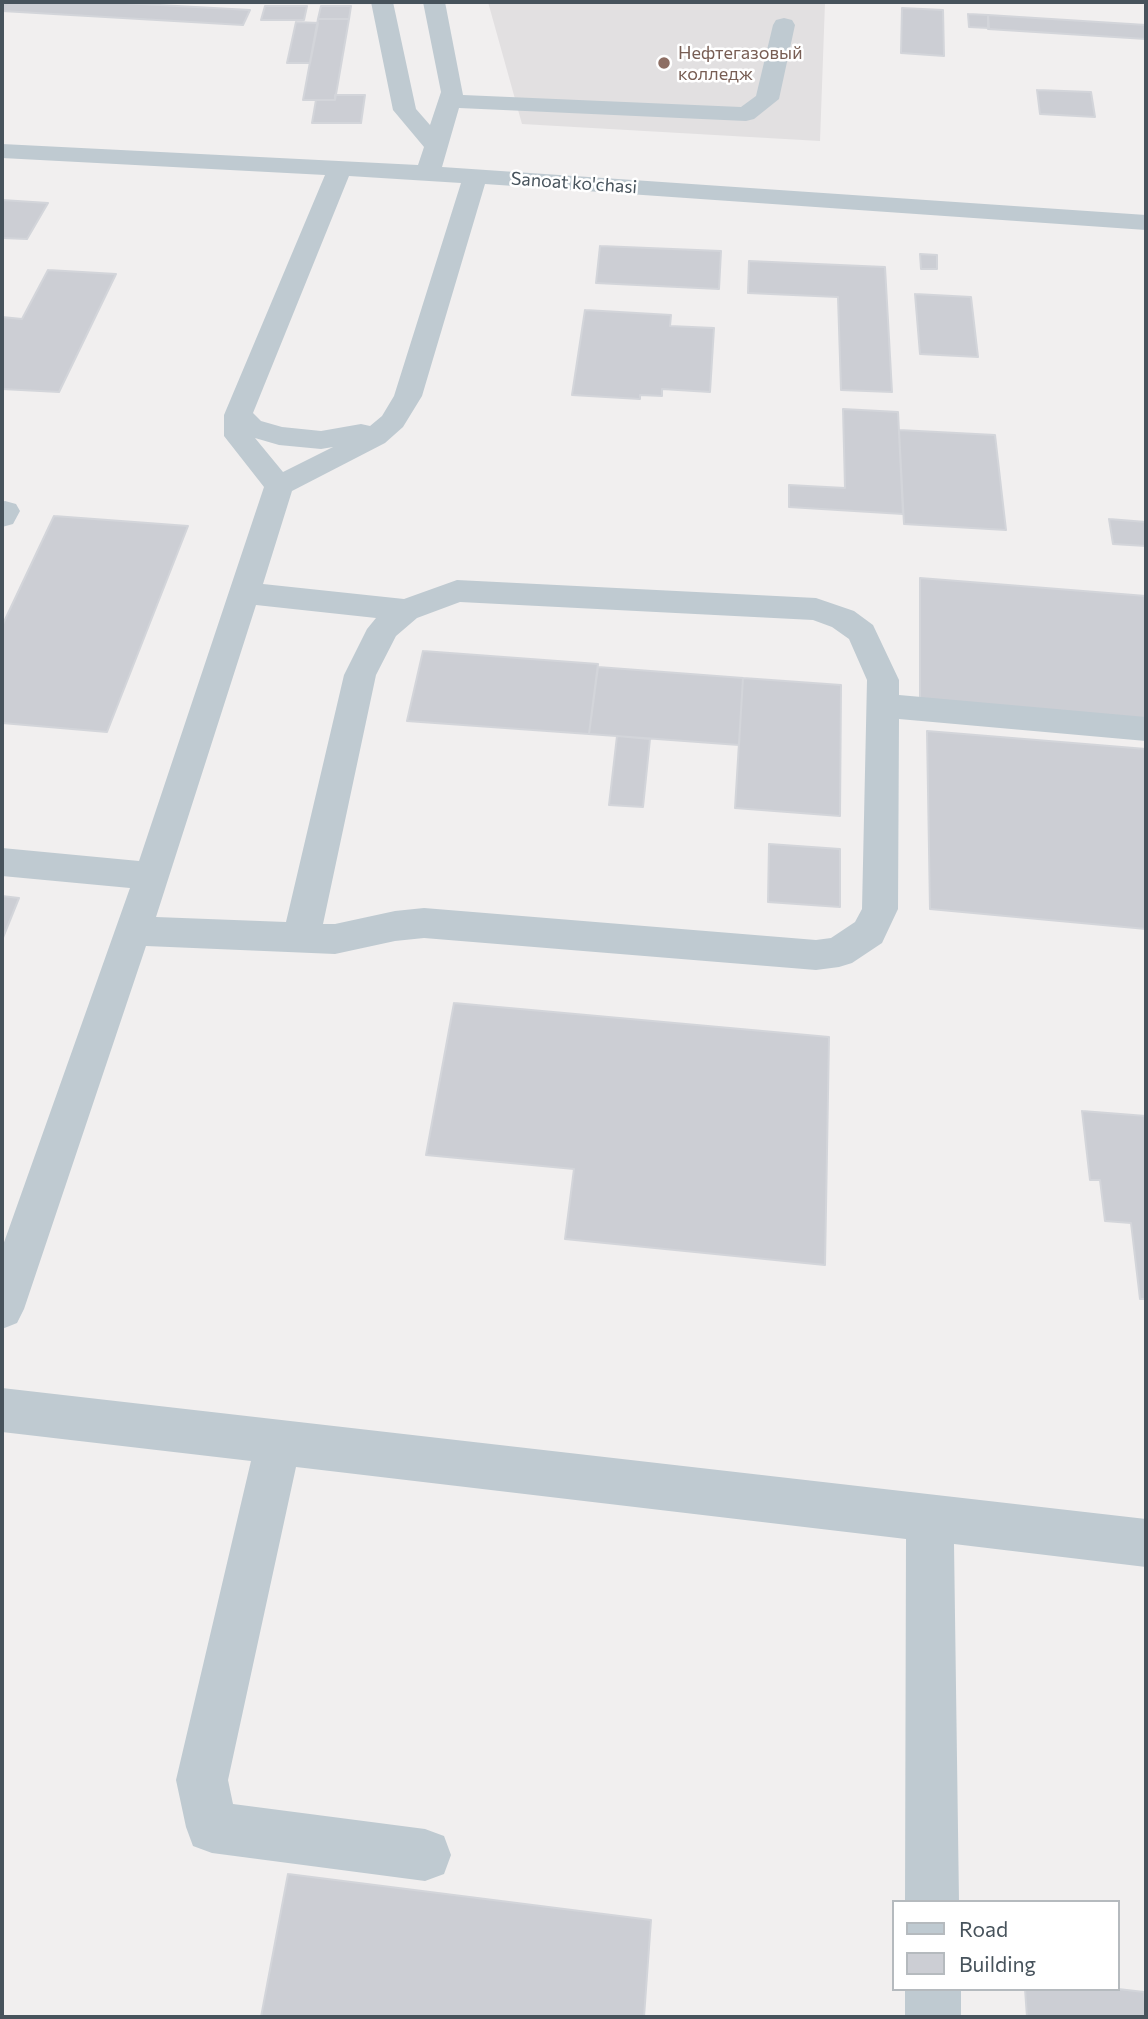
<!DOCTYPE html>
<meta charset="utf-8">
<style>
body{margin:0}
#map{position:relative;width:1148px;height:2019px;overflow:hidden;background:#f1efef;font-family:Commissioner,sans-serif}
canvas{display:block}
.frame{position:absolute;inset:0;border:4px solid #47535c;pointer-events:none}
.legend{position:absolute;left:892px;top:1900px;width:228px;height:91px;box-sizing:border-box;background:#fff;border:2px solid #b5babe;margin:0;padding:9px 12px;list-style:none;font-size:21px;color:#47535c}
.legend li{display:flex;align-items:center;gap:14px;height:35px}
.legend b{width:35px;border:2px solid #b5babe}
</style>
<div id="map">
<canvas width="1148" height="2019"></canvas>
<div class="frame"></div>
<ul class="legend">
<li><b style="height:9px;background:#bfcad1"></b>Road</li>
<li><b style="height:19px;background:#ccced4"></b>Building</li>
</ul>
</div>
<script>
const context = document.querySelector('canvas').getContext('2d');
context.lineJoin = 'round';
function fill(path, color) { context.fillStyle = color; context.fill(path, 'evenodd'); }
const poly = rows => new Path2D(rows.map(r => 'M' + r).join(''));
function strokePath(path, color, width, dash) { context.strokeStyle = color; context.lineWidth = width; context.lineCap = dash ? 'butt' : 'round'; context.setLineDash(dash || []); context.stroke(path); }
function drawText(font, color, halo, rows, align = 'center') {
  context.font = font + ' Commissioner,sans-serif'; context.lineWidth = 5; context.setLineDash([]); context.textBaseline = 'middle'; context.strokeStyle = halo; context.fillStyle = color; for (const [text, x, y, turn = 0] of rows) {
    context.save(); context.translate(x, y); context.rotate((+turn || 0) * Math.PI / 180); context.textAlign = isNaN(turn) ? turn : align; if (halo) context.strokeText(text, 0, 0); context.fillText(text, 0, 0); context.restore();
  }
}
fill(poly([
 [488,2,825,2,820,141,522,124]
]), '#e2e0e1');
const building = poly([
 [2,2,105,2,250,10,243,25,2,11,2,2],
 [265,6,307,6,304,20,261,20,265,6],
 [321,6,351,6,349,19,318,19,321,6],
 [902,8,943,10,944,56,901,53,902,8],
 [968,14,988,15,989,28,969,27,968,14],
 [988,15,1146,25,1146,39,988,29,988,15],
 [318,19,349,19,335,100,303,100,318,19],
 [296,22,318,23,310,63,287,63,296,22],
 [1037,90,1091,92,1095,117,1040,114,1037,90],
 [335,95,365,95,361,123,312,123,316,100,335,100,335,95],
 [2,200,48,203,27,239,2,238,2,200],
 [600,246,721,251,719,289,596,283,600,246],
 [920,254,937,255,937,269,921,269,920,254],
 [749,261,885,267,892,392,841,390,838,297,748,293,749,261],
 [48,270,116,274,59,392,2,389,2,317,22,319,48,270],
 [915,294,971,297,978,357,920,354,915,294],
 [585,310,671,315,670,326,714,328,710,392,662,389,662,396,640,395,640,399,572,395,585,310],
 [843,409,898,412,903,514,789,507,789,485,845,488,843,409],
 [899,430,995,435,1006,530,904,524,899,430],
 [54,516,188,526,107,732,2,723,2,626,54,516],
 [1109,519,1146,522,1146,546,1113,544,1109,519],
 [920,578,1146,596,1146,720,920,699,920,578],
 [423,651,598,664,589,734,407,721,423,651],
 [598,667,743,678,739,745,589,734,598,667],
 [743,678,841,685,840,816,735,808,743,678],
 [927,731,1146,749,1146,929,930,909,927,731],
 [617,736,650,739,643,807,609,805,617,736],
 [769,844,840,849,840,907,768,902,769,844],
 [2,896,19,898,2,940,2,896],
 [454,1003,829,1037,825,1265,565,1239,574,1169,426,1155,454,1003],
 [1082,1111,1146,1116,1146,1299,1140,1299,1131,1223,1105,1221,1100,1180,1090,1180,1082,1111],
 [288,1874,651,1920,644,2017,261,2017,288,1874],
 [1025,1989,1118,1989,1144,1992,1146,2017,1027,2017,1025,1989]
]);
fill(building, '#ccced4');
strokePath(building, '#d3d5da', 2);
fill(poly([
 [371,2,393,2,416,109,430,125,441,92,423,2,445,2,463,95,741,107,756,96,773,25,776,20,784,18,792,20,795,25,779,99,754,119,746,121,459,108,442,167,1146,215,1146,230,485,184,422,396,403,427,385,443,292,491,263,584,404,599,457,580,816,598,854,611,873,625,899,680,899,695,1146,717,1146,741,899,719,898,909,882,943,852,963,839,967,816,970,424,938,395,941,335,954,146,946,24,1309,17,1323,2,1329,2,1248,130,888,2,876,2,848,139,861,264,487,224,436,224,415,325,175,2,158,2,144,418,165,424,147,393,110,371,2],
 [349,176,461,183,394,396,382,416,370,426,361,424,321,431,282,427,261,421,253,413,349,176],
 [255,438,279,445,321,449,333,447,283,472,255,438],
 [460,602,813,620,832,627,849,639,867,680,862,909,855,922,831,938,816,940,424,908,395,911,335,924,323,924,376,675,396,636,417,618,460,602],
 [256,605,376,618,367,629,344,675,286,922,156,917,256,605],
 [5,501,16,504,20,511,13,524,2,527,2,502,5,501],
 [2,1388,1146,1519,1146,1567,954,1544,959,1902,905,1902,906,1539,296,1467,228,1780,233,1804,425,1829,444,1836,451,1855,444,1874,425,1881,212,1853,193,1846,186,1827,176,1780,251,1461,2,1432,2,1388],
 [905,1989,961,1989,961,2017,905,2017,905,1989]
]), '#bfcad1');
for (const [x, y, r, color] of [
 [664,63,7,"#8d6e63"]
]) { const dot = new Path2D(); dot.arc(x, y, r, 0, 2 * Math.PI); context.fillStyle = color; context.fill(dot); strokePath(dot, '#fff', 2.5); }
drawText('18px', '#785e54', '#fff', [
 ["Нефтегазовый",678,53],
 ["колледж",678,74]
], 'left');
drawText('18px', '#47535c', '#fff', [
 ["Sanoat ko'chasi",574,183,4]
]);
</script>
